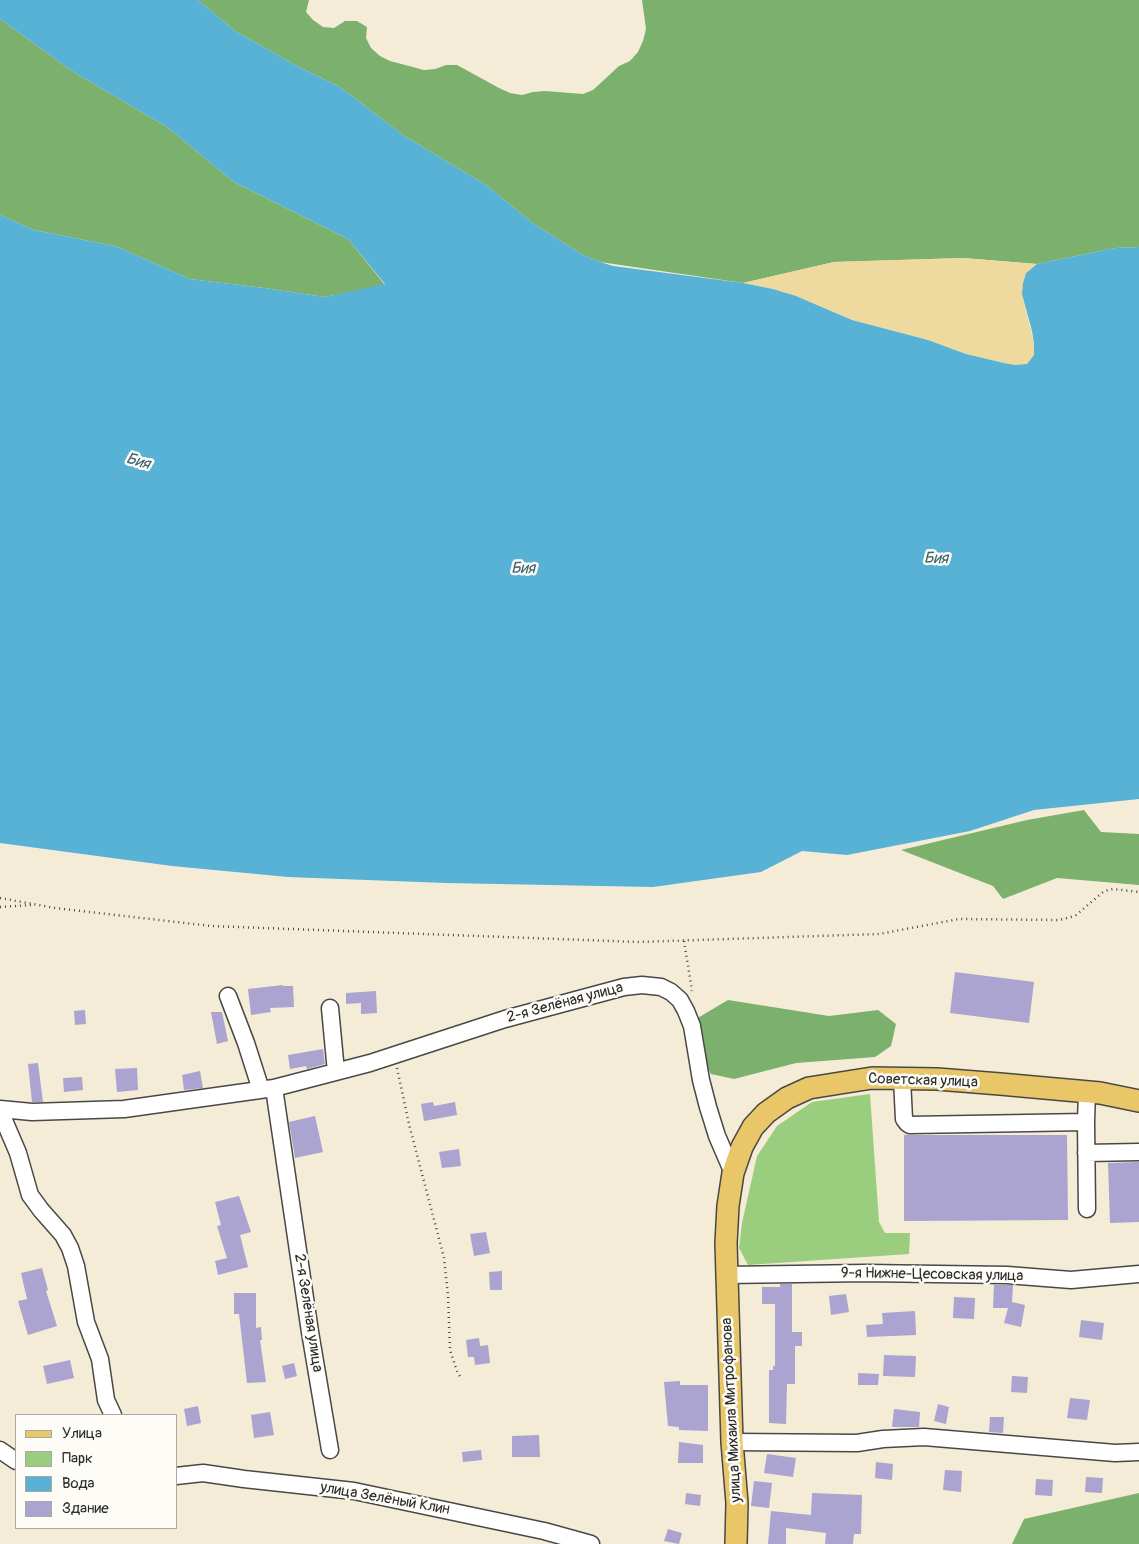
<!DOCTYPE html>
<meta charset="utf-8">
<style>
body{margin:0}
#map{position:relative;width:1139px;height:1544px;overflow:hidden;background:#f4ecd6;font-family:Pangolin,sans-serif}
canvas{display:block}
.legend{position:absolute;left:15px;top:1414px;width:162px;height:115px;box-sizing:border-box;background:#fdfcf7;border:1px solid #a9a8a5;margin:0;padding:6px 9px;list-style:none;font-size:15px;color:#2b2b2b}
.legend li{display:flex;align-items:center;gap:10px;height:25px}
.legend b{width:25px;border:1px solid #a9a8a5}
</style>
<div id="map">
<canvas width="1139" height="1544"></canvas>
<ul class="legend">
<li><b style="height:6px;background:#e9c769"></b>Улица</li>
<li><b style="height:14px;background:#9ace7e"></b>Парк</li>
<li><b style="height:14px;background:#57b2d5"></b>Вода</li>
<li><b style="height:14px;background:#aba3d0"></b>Здание</li>
</ul>
</div>
<script>
const context = document.querySelector('canvas').getContext('2d');
context.lineJoin = 'round';
function fill(path, color) { context.fillStyle = color; context.fill(path, 'evenodd'); }
const poly = rows => new Path2D(rows.map(r => 'M' + r).join(''));
function strokePath(path, color, width, dash) { context.strokeStyle = color; context.lineWidth = width; context.lineCap = dash ? 'butt' : 'round'; context.setLineDash(dash || []); context.stroke(path); }
function drawText(font, color, halo, rows, align = 'center') {
  context.font = font + ' Pangolin,sans-serif'; context.lineWidth = 5; context.setLineDash([]); context.textBaseline = 'middle'; context.strokeStyle = halo; context.fillStyle = color; for (const [text, x, y, turn = 0] of rows) {
    context.save(); context.translate(x, y); context.rotate((+turn || 0) * Math.PI / 180); context.textAlign = isNaN(turn) ? turn : align; if (halo) context.strokeText(text, 0, 0); context.fillText(text, 0, 0); context.restore();
  }
}
fill(poly([
 [870,1094,879,1222,885,1233,910,1233,909,1254,748,1265,739,1248,742,1223,757,1156,777,1126,812,1102]
]), '#9ace7e');
fill(poly([
 [198,0,309,0,306,12,313,20,323,27,334,28,345,21,357,21,367,27,366,38,371,48,380,56,390,61,424,70,435,69,446,65,457,65,499,88,510,93,522,95,533,92,545,91,583,94,593,90,619,66,630,61,638,52,643,41,646,29,642,0,1139,0,1139,247,1115,248,1037,264,963,258,834,262,743,283,600,262,583,255,534,224,486,185,403,135,340,87,297,66,235,31],
 [0,19,72,71,167,127,234,182,348,239,385,285,325,297,264,288,190,279,115,246,34,230,0,215],
 [1084,810,1101,832,1139,834,1139,885,1057,878,1003,899,993,886,901,850,1027,820],
 [728,1000,829,1016,878,1010,896,1024,891,1046,875,1057,796,1063,734,1079,711,1074,695,1047,696,1019],
 [1139,1493,1139,1544,1012,1544,1024,1519]
]), '#7bb16d');
fill(poly([
 [963,258,1037,264,1026,273,1023,283,1022,294,1034,343,1034,355,1027,364,1015,365,1004,363,966,354,928,340,852,320,796,296,773,289,743,283,834,262]
]), '#eeda9e');
fill(poly([
 [0,0,198,0,235,31,297,66,340,87,403,135,486,185,534,224,583,255,600,262,613,266,743,283,773,289,796,296,852,320,928,340,966,354,1004,363,1015,365,1027,364,1034,355,1034,343,1032,331,1022,294,1023,283,1026,273,1037,264,1115,248,1139,247,1139,799,1034,810,970,831,847,855,802,851,761,872,653,887,446,883,288,877,172,866,0,843,0,215,34,230,115,246,190,279,264,288,325,297,385,284,348,239,234,182,167,127,72,71,0,19]
]), '#57b2d5');
fill(poly([
 [955,972,1034,982,1029,1023,950,1013],
 [283,985,283,986,293,986,294,1007,270,1008,271,1012,251,1015,248,989],
 [376,991,377,1013,361,1014,361,1003,346,1004,346,993],
 [85,1010,86,1024,75,1025,74,1011],
 [211,1012,222,1012,228,1041,217,1044],
 [323,1049,325,1064,307,1069,306,1066,290,1069,288,1055],
 [38,1063,43,1102,32,1102,28,1064],
 [137,1068,138,1090,117,1092,115,1069],
 [200,1071,203,1088,184,1090,182,1075],
 [82,1077,83,1090,64,1092,63,1078],
 [433,1102,434,1106,455,1102,457,1115,424,1121,421,1104],
 [315,1116,323,1152,295,1158,289,1122],
 [904,1135,1067,1135,1068,1220,904,1221],
 [459,1149,461,1166,442,1168,439,1152],
 [1139,1162,1139,1222,1110,1223,1108,1163],
 [239,1196,251,1232,240,1235,248,1267,218,1275,215,1261,227,1258,217,1226,221,1225,215,1202],
 [486,1232,490,1253,474,1256,470,1234],
 [42,1268,48,1290,46,1291,57,1326,28,1335,18,1301,27,1299,21,1273],
 [502,1271,502,1290,490,1290,489,1272],
 [780,1284,792,1284,792,1332,802,1332,802,1346,795,1346,795,1384,787,1384,786,1424,769,1423,769,1370,773,1370,773,1366,775,1366,775,1304,762,1304,762,1287,780,1287],
 [994,1285,1013,1285,1012,1302,1025,1305,1021,1327,1004,1323,1008,1308,993,1308],
 [234,1293,256,1293,256,1328,261,1327,262,1340,260,1340,266,1382,247,1383,239,1314,234,1314],
 [846,1294,849,1312,831,1315,829,1296],
 [954,1297,975,1298,974,1319,953,1318],
 [915,1311,916,1335,867,1337,866,1325,883,1324,882,1313],
 [1081,1320,1104,1323,1102,1340,1079,1337],
 [479,1338,480,1346,488,1345,490,1363,475,1365,474,1357,468,1357,466,1340],
 [884,1355,916,1356,915,1377,883,1376],
 [70,1360,74,1378,47,1384,43,1366],
 [294,1363,297,1376,285,1379,282,1366],
 [858,1373,879,1374,878,1385,858,1385],
 [1012,1376,1028,1377,1027,1393,1011,1392],
 [680,1381,680,1385,708,1385,708,1431,679,1430,679,1427,668,1426,664,1382],
 [1070,1398,1090,1400,1087,1420,1067,1418],
 [938,1404,949,1407,946,1424,934,1421],
 [198,1406,201,1423,187,1426,184,1409],
 [894,1409,920,1412,919,1427,892,1427],
 [270,1412,274,1435,254,1438,251,1415],
 [990,1417,1004,1417,1003,1433,989,1432],
 [539,1435,540,1457,512,1457,512,1436],
 [679,1442,703,1445,703,1463,678,1463],
 [481,1450,482,1460,463,1462,462,1452],
 [767,1454,796,1458,793,1477,764,1473],
 [876,1462,893,1464,892,1480,875,1478],
 [945,1470,962,1471,961,1492,943,1490],
 [1086,1477,1103,1478,1102,1493,1085,1492],
 [1036,1479,1053,1480,1052,1496,1035,1495],
 [754,1481,772,1483,769,1508,751,1506],
 [686,1493,701,1495,700,1506,685,1504],
 [812,1493,862,1495,861,1534,854,1534,853,1544,825,1544,826,1533,786,1528,786,1544,768,1544,771,1511,811,1515],
 [668,1529,682,1533,679,1544,664,1541]
]), '#aba3d0');
const minor = poly([
 [228,996,246,1043,261,1090],
 [330,1008,336,1072],
 [902,1079,904,1119,907,1123,910,1125,1086,1122,1087,1092],
 [274,1088,310,1332,330,1450],
 [0,1109,32,1112,124,1109,274,1088,370,1063,505,1019,624,987,642,985,661,987,671,992,680,1000,686,1011,692,1026,701,1080,708,1107,717,1136,733,1173],
 [0,1111,18,1153,30,1195,41,1210,63,1235,70,1248,76,1266,86,1322,100,1359,106,1400,113,1415],
 [1086,1122,1087,1209],
 [1086,1153,1139,1152],
 [725,1275,866,1273,1007,1275,1071,1280,1139,1274],
 [732,1442,857,1443,883,1439,924,1437,1115,1453,1139,1452],
 [0,1450,16,1461],
 [176,1476,203,1473,244,1479,354,1491,544,1531,591,1544]
]);
const major = poly([
 [736,1544,737,1503,732,1442,726,1243,728,1206,733,1173,742,1147,753,1127,766,1113,787,1098,809,1088,872,1078,937,1079,1000,1084,1100,1093,1139,1101]
]);
strokePath(minor, '#494845', 19);
strokePath(major, '#494845', 24);
strokePath(poly([
 [0,898,55,908,211,926,638,942,879,934,959,919,1059,920,1075,916,1103,892,1108,890,1113,889,1139,892],
 [0,907,31,905],
 [684,941,692,991],
 [397,1068,409,1124,444,1258,448,1296,450,1350,457,1371,461,1378]
]), '#494845', 2.5, [1, 4]);
strokePath(minor, '#fff', 16);
strokePath(major, '#e9c769', 21);
drawText('15px', '#2b2b2b', '#fdfcf7', [
 ["2-я Зелёная улица",565,1003,-15],
 ["Советская улица",923,1081,2],
 ["9-я Нижне-Цесовская улица",932,1275,1],
 ["2-я Зелёная улица",308,1313,81],
 ["улица Михаила Митрофанова",732,1410,-93],
 ["улица Зелёный Клин",385,1499,10]
]);
drawText('italic 16px', '#3d616f', '#fdfcf7', [
 ["Бия",138,462,16],
 ["Бия",936,559,1],
 ["Бия",523,569]
]);
</script>
